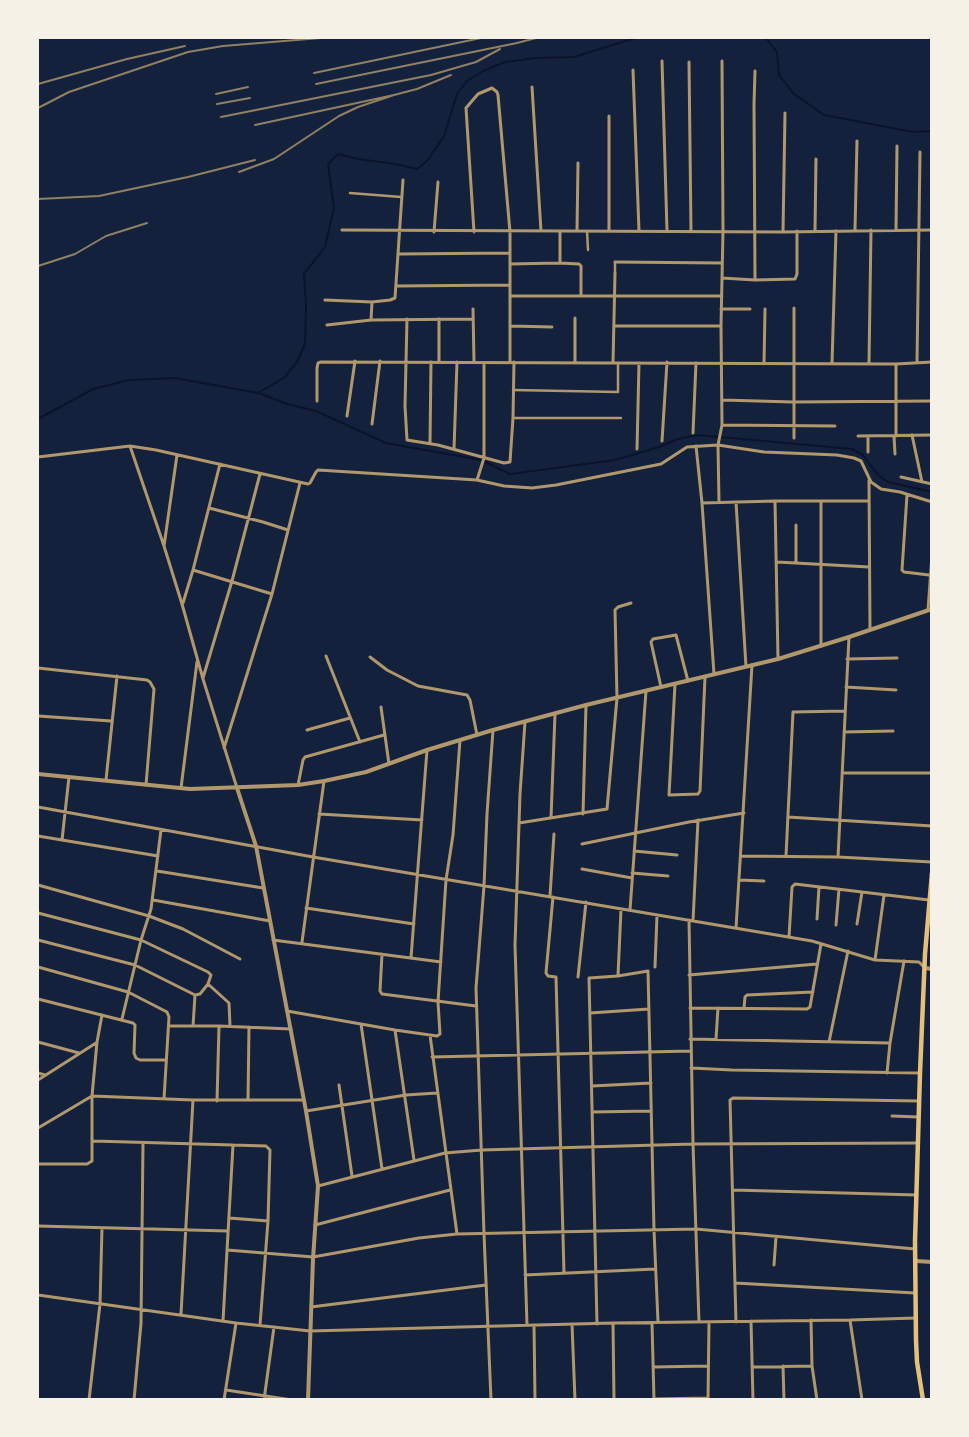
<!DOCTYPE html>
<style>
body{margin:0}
#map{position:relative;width:969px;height:1437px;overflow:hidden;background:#14213d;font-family:"Alegreya Sans",sans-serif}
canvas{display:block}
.frame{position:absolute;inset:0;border:39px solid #f6f1e7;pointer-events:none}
</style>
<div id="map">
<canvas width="969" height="1437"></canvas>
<div class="frame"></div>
</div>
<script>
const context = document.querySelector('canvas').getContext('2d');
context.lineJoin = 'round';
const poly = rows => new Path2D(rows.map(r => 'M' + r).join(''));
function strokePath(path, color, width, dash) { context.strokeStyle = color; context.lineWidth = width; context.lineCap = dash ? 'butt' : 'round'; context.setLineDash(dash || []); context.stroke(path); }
strokePath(poly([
 [766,38,777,52,779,75,794,94,824,115,913,132,932,131],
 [259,393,287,404,316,411,386,443,481,460,510,474,615,460,659,447,678,439,698,435,852,449,863,455,878,475,888,482,932,492],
 [38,419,93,389,129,380,175,378,258,393,284,378,297,362,305,344,306,306,304,274,325,247,334,208,328,164,338,154,358,159,395,164,417,169,427,161,444,136,457,94,467,81,483,71,505,62,536,58,574,57,635,38]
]), '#0b132b', 2);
strokePath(poly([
 [350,193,401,197],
 [587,231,588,250],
 [615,273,615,262],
 [513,390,618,392,618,363],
 [513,418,621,418]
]), '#b1986c', 2.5);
strokePath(poly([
 [662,61,667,231],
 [689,62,691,231],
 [633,70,639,231],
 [532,87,541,231],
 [342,230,783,232,932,230],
 [855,230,857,141],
 [896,230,897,146],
 [560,231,560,263],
 [577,231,578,163],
 [609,231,609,116],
 [815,231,816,159],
 [434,232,438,182],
 [474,232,466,108,478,94,492,88,497,92,498,95,510,232,510,362],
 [783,232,785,113],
 [399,254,510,253],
 [615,262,722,263],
 [510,264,560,263,579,264,581,266,581,296],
 [722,278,755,280,795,279,797,274,797,231],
 [755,280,754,104,755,71],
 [397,286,510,285],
 [510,296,722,296],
 [325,300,372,302,390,300,395,298,403,180],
 [473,309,474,362],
 [721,309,750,309],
 [575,318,575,362],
 [407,319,405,406,407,440,438,445,504,463,510,462,513,418,514,362],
 [371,320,372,302],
 [327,325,371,320,473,319],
 [511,326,552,327],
 [614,326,721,326],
 [439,362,439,319],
 [917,362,920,152],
 [613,363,615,273],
 [832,363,836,231],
 [869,363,871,230],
 [764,364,765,309],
 [722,400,793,402,932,401],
 [317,401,317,368,318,363,321,362,896,364,932,362],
 [347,416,355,361],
 [372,424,380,361],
 [722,425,835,426],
 [693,433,696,363],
 [912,435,922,482],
 [858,436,932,435],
 [868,436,868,452],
 [894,436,895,454],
 [896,436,896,364],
 [794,438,794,308],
 [662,441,667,362],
 [430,443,431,362],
 [130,446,164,546,182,604,203,679,237,788],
 [696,446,702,503,714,674],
 [454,449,457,362],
 [637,449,639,363],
 [38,457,130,446,156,450,308,484,310,483,316,472,318,470,477,480,504,486,532,488,556,485,661,464,687,447,718,445,764,452,837,455,854,458,861,461,871,482,881,489,900,492,932,502],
 [901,477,932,484],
 [477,480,484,458,484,363],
 [869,480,870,629],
 [907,495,902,570,904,572,929,575],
 [775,501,778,659],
 [821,501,821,646],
 [719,502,718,445,722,425,721,326,723,231,722,61],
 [736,502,746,667],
 [702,503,775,501,869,501],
 [209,508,263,522,288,530],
 [164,546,177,455],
 [777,562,869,567],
 [796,563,796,525],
 [193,570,272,594],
 [183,603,193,570,220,464],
 [928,610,932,555],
 [326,656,360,742],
 [370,657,387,670,418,686,467,695,470,700,477,735],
 [847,659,897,658],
 [38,668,147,680,150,682,154,689,146,785],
 [203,678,232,581,260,474],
 [675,684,669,795,698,794,700,791,705,677],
 [661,687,651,642,653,639,676,635,688,681],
 [846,687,896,690],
 [381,707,389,764],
 [38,716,111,721],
 [525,722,520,794,515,945,527,1325],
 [307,730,350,718],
 [844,732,893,731],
 [224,748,272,594,300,483],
 [843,773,932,773],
 [106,780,117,676],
 [298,785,303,760,305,757,384,735],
 [181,788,197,662],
 [38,807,313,857,812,941,875,960,919,962,925,968],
 [319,814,422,820],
 [583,814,586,705],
 [788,817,932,826],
 [551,818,555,714],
 [519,823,607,809,617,698,615,610,618,607,631,603],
 [38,836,158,856],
 [62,840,69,777],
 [582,844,689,822,744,813],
 [634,851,677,855],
 [741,856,838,857,932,862],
 [786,856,793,712,845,711],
 [838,857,849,637],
 [582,869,632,878],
 [157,871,263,888],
 [632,873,668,876],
 [739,880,764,881],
 [38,885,149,916,183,929,240,959],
 [550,896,554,834],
 [553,897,546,973,548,976,556,977,564,1273],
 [153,900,270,921],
 [306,908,414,924],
 [630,910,646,691],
 [38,913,141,940,208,972,211,975,208,984,229,1003,230,1026],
 [817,919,819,887],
 [689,920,693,1144,699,1322],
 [693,921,698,820],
 [857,924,862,892],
 [836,925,839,889],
 [736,928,752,665],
 [789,937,792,887,795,884,929,900],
 [38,940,135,965,195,995,200,994,208,984],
 [273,940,441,962],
 [302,942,324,781],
 [382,954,380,991,382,994,476,1006],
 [411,958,427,750],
 [875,960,884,895],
 [38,967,128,992,167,1012,169,1017,164,1099],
 [655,967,657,915],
 [689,975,817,964],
 [618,976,621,909],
 [578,977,586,902],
 [38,999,133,1023,135,1025,134,1053,136,1058,140,1060,166,1060],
 [690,1008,807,1009,810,1007,821,944],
 [744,1008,745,997,747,995,813,992],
 [287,1011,395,1030,437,1036,440,1034,438,1002,446,880,453,835,460,740],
 [590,1013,649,1009],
 [122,1019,141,940,151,909,161,830],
 [361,1024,382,1169],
 [169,1026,219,1026,291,1029],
 [193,1026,195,995],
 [395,1030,414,1160],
 [430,1035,457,1234],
 [690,1039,890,1043],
 [716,1039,718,1008],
 [38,1042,79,1053],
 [829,1042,848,951],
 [432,1057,690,1051],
 [691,1068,732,1070,920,1073],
 [38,1073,45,1075],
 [887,1073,890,1043,904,961],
 [38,1080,96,1043],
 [339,1085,352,1176],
 [592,1086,651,1083],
 [248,1100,249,1027],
 [217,1101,219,1026],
 [306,1111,406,1095,437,1093],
 [592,1112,651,1111],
 [892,1116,919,1117],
 [38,1128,92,1096,193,1100,304,1100],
 [93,1141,233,1145,266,1146,270,1150,268,1221,260,1325],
 [38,1164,87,1164,92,1161,92,1096,97,1042,102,1015],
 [318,1186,445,1153,482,1150,693,1144,918,1143],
 [733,1190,917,1195],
 [229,1218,268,1221],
 [315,1225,450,1190],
 [38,1226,228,1231],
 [227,1250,313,1257,419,1238,457,1234,696,1229,915,1249],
 [774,1265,776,1237],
 [525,1275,655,1269],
 [735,1283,915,1293],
 [38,1295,236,1323,310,1331,613,1323,850,1320,916,1318],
 [311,1307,486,1285],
 [181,1314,193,1100],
 [811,1320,812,1366,817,1400],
 [850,1320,862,1400],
 [223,1321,233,1145],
 [751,1321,753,1400],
 [736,1322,730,1100,733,1098,919,1101],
 [613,1323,614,1400],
 [652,1323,654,1400],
 [572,1324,575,1400],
 [597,1324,589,978,618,976,648,971,654,1230,658,1322],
 [534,1325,535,1400],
 [783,1366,784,1400],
 [654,1367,708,1366],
 [752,1367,812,1366],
 [226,1390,292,1400],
 [654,1399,708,1398],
 [89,1400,100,1304,102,1228],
 [134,1400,141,1323,143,1143],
 [224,1400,236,1323],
 [264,1400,274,1327],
 [491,1400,484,1234,476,988,484,886,487,814,493,730],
 [708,1400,709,1322]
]), '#b1986c', 3);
strokePath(poly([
 [38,774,190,789,298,785,324,781,366,772,427,750,493,730,586,705,778,659,849,637,932,609],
 [237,788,256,846,306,1111,318,1186,313,1259,308,1400],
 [925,968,932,969],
 [916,1261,932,1262]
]), '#b1986c', 4);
strokePath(poly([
 [923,1400,917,1362,916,1340,915,1241,920,1073,925,954,932,873]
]), '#e5c07b', 4.5);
strokePath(poly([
 [314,73,481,38],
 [38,84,127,59,185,46],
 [316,84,517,43,536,38],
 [216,94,248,87],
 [394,95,417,89,451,75],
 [217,104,250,98],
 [38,108,69,92,188,52,223,46,321,38],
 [221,117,431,75,476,62,500,49],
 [239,172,274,159,339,116,358,107,394,95,255,125],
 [38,199,99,196,188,177,255,160],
 [38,266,75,254,106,236,147,223]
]), '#918062', 2);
</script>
